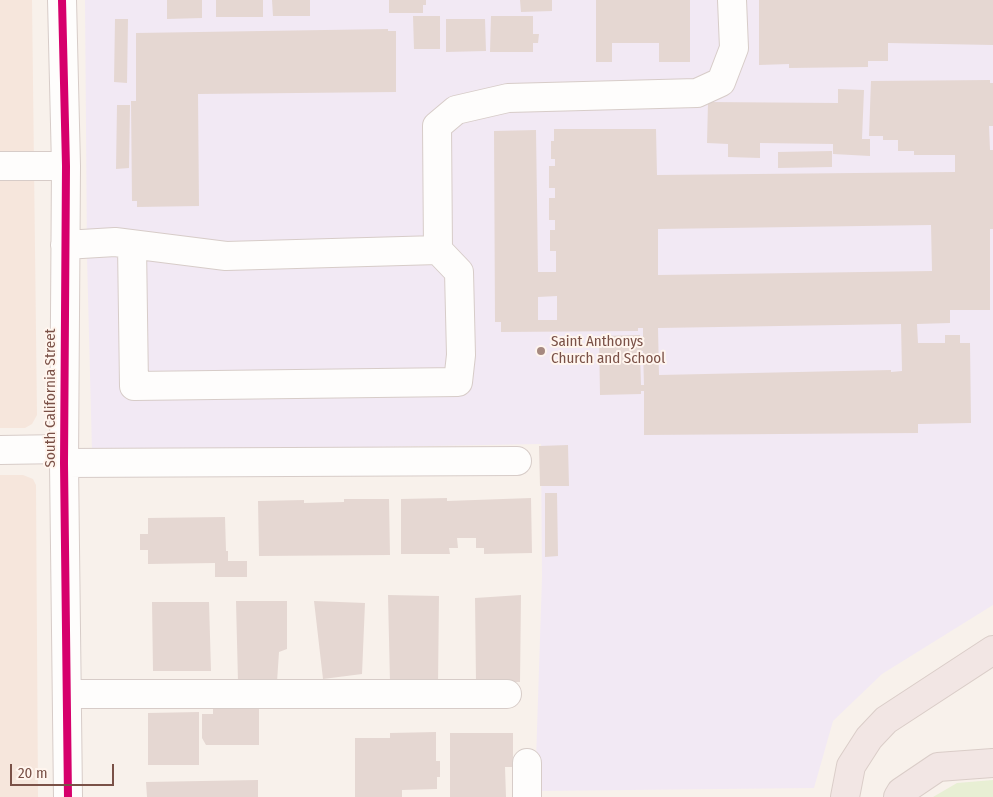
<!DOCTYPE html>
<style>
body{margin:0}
#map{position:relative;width:993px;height:797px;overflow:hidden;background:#f8f1eb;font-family:"Fira Sans Condensed",sans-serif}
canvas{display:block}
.scale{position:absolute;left:10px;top:764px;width:104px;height:22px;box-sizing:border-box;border:2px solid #7a5147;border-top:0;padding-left:6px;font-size:15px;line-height:18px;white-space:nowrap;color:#7a5147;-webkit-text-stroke:4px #fff5ee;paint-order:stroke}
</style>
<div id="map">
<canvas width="993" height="797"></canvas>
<div class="scale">20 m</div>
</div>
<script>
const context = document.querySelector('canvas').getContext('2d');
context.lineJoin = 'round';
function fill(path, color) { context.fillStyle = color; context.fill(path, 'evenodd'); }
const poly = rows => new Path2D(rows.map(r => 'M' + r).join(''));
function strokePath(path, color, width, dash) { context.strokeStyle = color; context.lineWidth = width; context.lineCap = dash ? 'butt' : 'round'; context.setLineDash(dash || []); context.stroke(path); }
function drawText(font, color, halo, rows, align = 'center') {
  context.font = font + ' "Fira Sans Condensed",sans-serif'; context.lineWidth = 4; context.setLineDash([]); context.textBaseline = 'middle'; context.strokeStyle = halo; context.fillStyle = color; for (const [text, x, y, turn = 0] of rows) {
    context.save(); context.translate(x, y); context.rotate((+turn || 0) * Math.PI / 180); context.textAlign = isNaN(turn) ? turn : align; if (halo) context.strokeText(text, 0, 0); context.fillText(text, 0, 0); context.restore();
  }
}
fill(poly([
 [0,0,32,0,37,415,32,424,25,428,0,428],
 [0,475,23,475,33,479,36,485,38,797,0,797]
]), '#f6e6dc');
fill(poly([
 [85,0,993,0,993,605,882,674,833,721,814,788,535,791,542,577,541,444,92,452,87,257]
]), '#f2e9f4');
fill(poly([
 [993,780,993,797,933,797,957,783]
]), '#e8efd4');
fill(poly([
 [167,0,202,0,202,18,167,19],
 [216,0,263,0,263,17,216,17],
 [272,0,310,0,310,16,273,16],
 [389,0,426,0,426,5,423,5,423,13,389,13],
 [520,0,552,0,552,11,521,12],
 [596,0,690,0,690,62,659,62,659,43,612,43,612,62,596,62],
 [759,0,993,0,993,45,888,43,888,61,868,61,868,67,789,68,789,64,759,65],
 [413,16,440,16,440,49,414,49],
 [491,16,533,16,533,34,539,34,538,43,533,43,533,52,490,52],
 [115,19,128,19,127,83,114,82],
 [446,19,485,19,486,51,446,52],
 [388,29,388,31,396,31,396,92,198,94,199,206,137,207,137,201,132,201,131,101,136,101,136,33],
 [990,80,990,83,993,83,993,126,989,126,990,150,993,150,993,229,990,229,990,310,950,310,950,323,917,324,918,343,945,343,945,335,960,335,960,343,970,343,971,423,918,424,918,433,644,435,644,391,641,391,641,394,600,395,599,336,640,335,640,344,643,344,643,328,638,328,638,331,501,332,501,322,495,322,494,131,536,130,538,272,556,272,556,251,550,251,550,230,555,230,555,220,549,220,549,198,555,198,555,188,549,188,549,166,555,166,555,159,551,159,551,141,554,141,554,129,656,129,657,175,955,172,955,155,914,155,914,151,898,151,898,140,883,140,883,136,869,136,871,81],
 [931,225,932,271,658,275,658,229],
 [557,296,557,320,538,320,538,297],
 [901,324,902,371,891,372,891,370,659,375,658,328],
 [640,351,643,351,644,385,641,385],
 [838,89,864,90,862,139,870,139,870,156,833,154,833,144,760,143,760,158,728,157,728,144,707,143,708,102,838,103],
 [117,105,130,105,129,168,116,169],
 [832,151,832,167,778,168,778,152],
 [568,445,569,486,540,486,539,446],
 [545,493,557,493,558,556,545,557],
 [447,498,447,501,531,498,532,553,484,554,484,548,476,548,476,538,457,538,458,548,449,548,450,554,401,554,401,499],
 [344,499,389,499,390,555,259,556,258,501,304,500,304,503,344,502],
 [225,517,226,551,228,551,228,561,247,561,247,577,215,577,215,563,148,564,148,550,140,550,140,534,148,534,148,518],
 [388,595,439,596,438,685,390,683],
 [521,595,520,682,476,682,475,598],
 [236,601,287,601,287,649,279,652,277,682,238,682],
 [314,601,365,603,362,674,323,679],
 [152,602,209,602,211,671,153,671],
 [213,708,259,708,259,745,206,745,202,738,202,714,213,714],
 [199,712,199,765,148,765,148,713],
 [436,732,436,761,440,761,440,777,437,777,437,789,402,790,402,797,355,797,355,738,390,738,390,733],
 [450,733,513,733,513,767,505,767,506,797,450,797],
 [258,780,258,797,147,797,146,782]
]), '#e5d7d2');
const minor = poly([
 [62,0,66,166,64,463,68,797],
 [0,166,66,166],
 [65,245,115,242,226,256,438,250],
 [132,245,134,386,458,382,461,355,459,272,438,250,437,126,456,110,508,98,697,93,721,82,734,48,732,0],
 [0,450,64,449],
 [64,463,517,461],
 [67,694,507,694],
 [527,763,527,797]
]);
const highway = poly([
 [845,797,851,766,869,738,886,720,993,650],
 [898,797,901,792,938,767,993,763]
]);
strokePath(minor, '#d7ccc8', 30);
strokePath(highway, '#dacdc8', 30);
strokePath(minor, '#fefdfc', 28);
strokePath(highway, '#f2e6e4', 28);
strokePath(poly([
 [62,0,66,166,64,463,68,797]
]), '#d6006c', 8);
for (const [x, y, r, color] of [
 [541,351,5,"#a68980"]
]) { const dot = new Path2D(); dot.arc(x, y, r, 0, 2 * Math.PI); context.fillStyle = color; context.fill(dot); strokePath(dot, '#fff5ee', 2); }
drawText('15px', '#7a5147', '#fff5ee', [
 ["Saint Anthonys",551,342],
 ["Church and School",551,359]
], 'left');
drawText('15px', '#7a5147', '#fff5ee', [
 ["South California Street",51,398,-90]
]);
</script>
